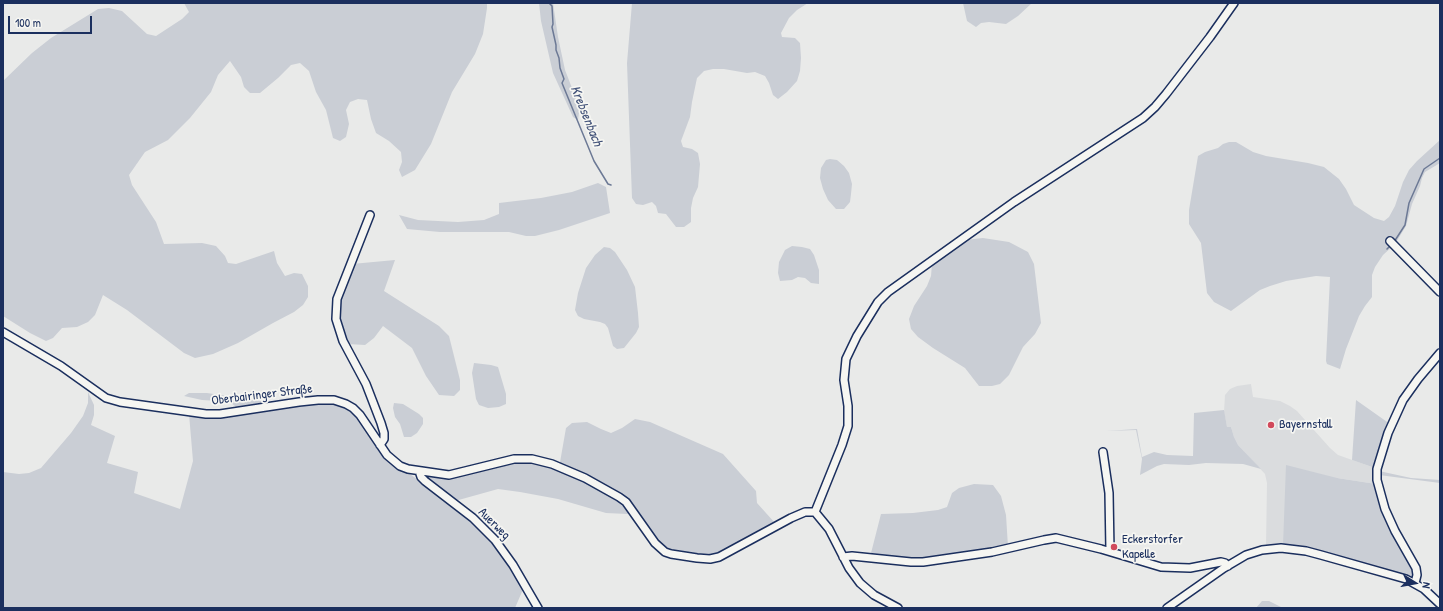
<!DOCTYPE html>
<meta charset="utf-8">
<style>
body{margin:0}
#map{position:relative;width:1443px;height:611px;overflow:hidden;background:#e9eae9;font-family:"Patrick Hand",sans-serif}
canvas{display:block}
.frame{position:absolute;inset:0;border:4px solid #1b2f5e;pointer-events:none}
.north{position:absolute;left:1395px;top:563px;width:40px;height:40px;-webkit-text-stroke:3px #f6f6f2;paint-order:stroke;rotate:101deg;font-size:11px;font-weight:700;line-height:16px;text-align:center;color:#1b2f5e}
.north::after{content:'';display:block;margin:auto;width:14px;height:18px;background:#1b2f5e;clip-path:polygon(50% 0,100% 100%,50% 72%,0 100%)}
.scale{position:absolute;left:8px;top:16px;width:84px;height:18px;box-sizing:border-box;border:2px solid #1b2f5e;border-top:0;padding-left:5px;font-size:12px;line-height:14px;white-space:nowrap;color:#1b2f5e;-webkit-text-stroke:3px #f6f6f2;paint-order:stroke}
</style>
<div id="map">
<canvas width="1443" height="611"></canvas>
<div class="frame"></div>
<div class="north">N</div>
<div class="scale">100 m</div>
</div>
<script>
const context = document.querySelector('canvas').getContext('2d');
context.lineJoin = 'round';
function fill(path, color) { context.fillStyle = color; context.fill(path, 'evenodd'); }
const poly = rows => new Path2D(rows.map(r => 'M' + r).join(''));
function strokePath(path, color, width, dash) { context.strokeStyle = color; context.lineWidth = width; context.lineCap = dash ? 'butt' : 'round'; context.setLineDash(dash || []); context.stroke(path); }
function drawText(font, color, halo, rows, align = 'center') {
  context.font = font + ' "Patrick Hand",sans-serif'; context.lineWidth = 3.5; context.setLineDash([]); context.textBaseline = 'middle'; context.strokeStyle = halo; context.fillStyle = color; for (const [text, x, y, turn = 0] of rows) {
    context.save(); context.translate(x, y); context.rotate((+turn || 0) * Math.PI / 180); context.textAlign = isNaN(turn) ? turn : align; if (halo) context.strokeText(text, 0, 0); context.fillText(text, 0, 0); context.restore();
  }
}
fill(poly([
 [1251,384,1253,397,1280,401,1290,406,1297,411,1330,448,1338,455,1375,468,1376,484,1337,478,1283,546,1266,546,1267,483,1265,474,1238,445,1234,437,1231,427,1227,427,1224,412,1225,395,1230,389,1237,386]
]), '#dadcde');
fill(poly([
 [184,3,487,3,487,8,483,34,475,54,452,92,431,144,415,170,402,177,399,170,402,162,401,152,389,141,376,133,371,119,367,100,358,99,350,102,346,110,349,124,346,137,340,141,333,138,326,110,316,92,309,71,300,63,291,65,278,78,260,93,250,93,244,87,241,77,230,61,218,75,211,92,190,118,168,140,145,152,129,175,132,185,156,222,164,244,202,243,216,246,225,256,228,263,236,264,274,251,277,263,285,276,294,273,302,274,308,286,308,297,303,305,294,312,273,323,238,343,213,354,195,358,184,353,127,310,103,295,95,315,88,322,77,327,62,328,53,338,46,341,30,333,3,316,3,81,32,53,51,38,98,9,109,8,122,11,147,34,156,36,182,19,189,12],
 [539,3,553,3,558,37,565,70,577,101,579,113,578,120,573,117,553,73,541,21],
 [632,3,808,3,797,10,789,18,781,33,782,37,795,38,800,43,801,58,800,71,797,81,787,92,778,99,773,95,769,83,765,76,755,72,747,73,724,69,713,69,704,71,697,78,692,102,690,117,681,141,683,147,692,149,698,153,700,164,698,187,693,198,691,208,691,222,684,227,676,227,666,214,658,213,656,206,652,202,643,205,636,204,632,198,627,63],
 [963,3,1032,3,1018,16,1006,24,989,22,981,23,976,27,967,21],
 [1440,140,1440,163,1425,172,1422,178,1420,186,1412,204,1406,226,1395,244,1383,255,1375,267,1372,275,1372,297,1365,306,1359,316,1346,349,1340,369,1327,364,1326,361,1330,277,1316,276,1286,281,1270,286,1260,290,1231,311,1214,302,1207,293,1201,243,1189,224,1189,210,1198,156,1205,152,1218,148,1223,144,1229,142,1236,142,1253,152,1266,156,1308,163,1324,167,1339,179,1346,189,1354,205,1374,218,1384,221,1389,217,1395,206,1403,182,1409,170,1417,161],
 [830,159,837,160,844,166,849,173,852,184,851,194,850,202,844,209,836,209,828,200,823,189,820,178,821,168,826,160],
 [598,183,606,187,610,213,559,230,535,236,526,236,509,232,440,232,407,229,399,215,418,220,458,222,484,220,499,214,499,203,541,198,572,192],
 [983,238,1009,242,1028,252,1034,264,1041,323,1035,334,1023,347,1009,375,1000,384,992,386,979,386,965,368,933,348,918,337,911,329,909,319,914,306,927,286,931,276,932,264,965,240],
 [792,246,802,247,810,249,814,255,819,270,819,284,811,283,805,278,798,277,792,280,780,281,778,273,779,262,785,250],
 [604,247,610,248,615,252,627,270,635,287,638,313,639,327,636,333,624,348,617,349,613,346,608,328,605,324,600,322,584,319,578,316,575,310,578,293,586,268,595,255],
 [395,260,384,291,439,326,449,336,460,380,460,390,454,396,439,395,426,376,412,348,383,326,374,338,365,345,348,344,340,328,338,308,352,264],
 [474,363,491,365,498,367,506,394,506,404,499,407,488,408,479,405,476,399,472,373],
 [88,392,94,405,94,415,91,425,115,436,107,463,138,472,134,493,180,509,193,461,189,414,328,401,347,407,356,414,404,470,434,491,489,535,524,587,515,608,3,608,3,472,19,474,29,473,41,468,71,433,83,416,88,403],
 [189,393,207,393,274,403,239,409,231,403,219,401,202,400,184,396],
 [1356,400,1390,424,1381,443,1375,468,1352,460],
 [394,403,403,404,419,414,423,418,423,424,417,433,411,437,404,437,400,424,395,417,393,408],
 [1224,410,1227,427,1231,427,1234,437,1238,445,1261,469,1243,464,1206,463,1189,465,1164,464,1157,466,1140,475,1142,459,1136,430,1106,431,1137,429,1142,457,1154,452,1167,455,1193,456,1194,413],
 [635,419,650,422,723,454,756,491,757,503,775,523,716,555,706,557,669,551,661,546,636,512,627,514,606,513,558,499,520,492,498,489,455,501,427,479,430,475,527,460,559,468,566,428,572,423,587,422,601,429,611,433,622,428],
 [1286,465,1337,478,1376,484,1415,573,1413,577,1411,578,1283,546],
 [1379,471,1411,478,1440,480,1440,483,1379,475],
 [974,484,993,485,1001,496,1006,515,1008,547,920,560,870,557,881,514,913,513,938,510,947,507,952,493,959,488],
 [1262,601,1269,601,1283,608,1256,608]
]), '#caced5');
strokePath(poly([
 [549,3,552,6,553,24,552,27,556,45,556,50,559,58,560,68,564,79,562,83,594,161,608,184,611,185],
 [1394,242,1405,225,1409,203,1424,169,1440,158],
 [1387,249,1389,247]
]), '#6c7995', 1.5);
const minor = poly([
 [370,215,337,299,336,319,343,341,366,384,381,423,384,433,384,439,380,445],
 [1390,241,1440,292],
 [3,332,61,366,106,398,120,402,206,414,220,414,299,402,318,400,334,400,346,404,353,408,360,415,387,455,400,466,408,469,449,475,514,459,532,459,552,464,585,478,619,497,626,502,655,543,665,552,671,554,697,558,710,559,719,557,791,518,805,512,815,512,829,529,849,568,860,583,874,595,898,608],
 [1103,452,1109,493,1110,551],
 [419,471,421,477,425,481,473,518,495,540,513,565,538,608],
 [815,512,842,445,848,426,848,406,844,380,846,359,857,336,878,302,888,292,1014,202,1143,118,1155,107,1166,94,1210,37,1234,3],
 [843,557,852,556,911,562,923,562,992,552,1044,540,1056,538,1101,549,1161,567,1190,568,1221,562,1225,563,1228,566],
 [1415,583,1417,575,1416,568,1395,531,1385,509,1377,480,1377,469,1388,433,1403,400,1418,379,1440,353],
 [1167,608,1224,568,1246,555,1262,550,1281,548,1306,551,1321,555,1406,579,1424,589,1440,604]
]);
strokePath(minor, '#1b2f5e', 10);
strokePath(minor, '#f6f6f2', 7);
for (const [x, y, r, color] of [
 [1271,425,4,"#d1495b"],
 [1114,547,4,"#d1495b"]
]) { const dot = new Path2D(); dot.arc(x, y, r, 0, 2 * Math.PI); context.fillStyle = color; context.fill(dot); strokePath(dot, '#f6f6f2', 1.5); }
drawText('13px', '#1b2f5e', '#f6f6f2', [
 ["Oberbairinger Straße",262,395,-7],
 ["Auerweg",494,524,45]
]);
drawText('13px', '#1b2f5e', '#f6f6f2', [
 ["Bayernstall",1279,425],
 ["Eckerstorfer",1122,540],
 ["Kapelle",1122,555]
], 'left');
drawText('italic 14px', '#44547a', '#f6f6f2', [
 ["Krebsenbach",586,116,68]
]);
</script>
